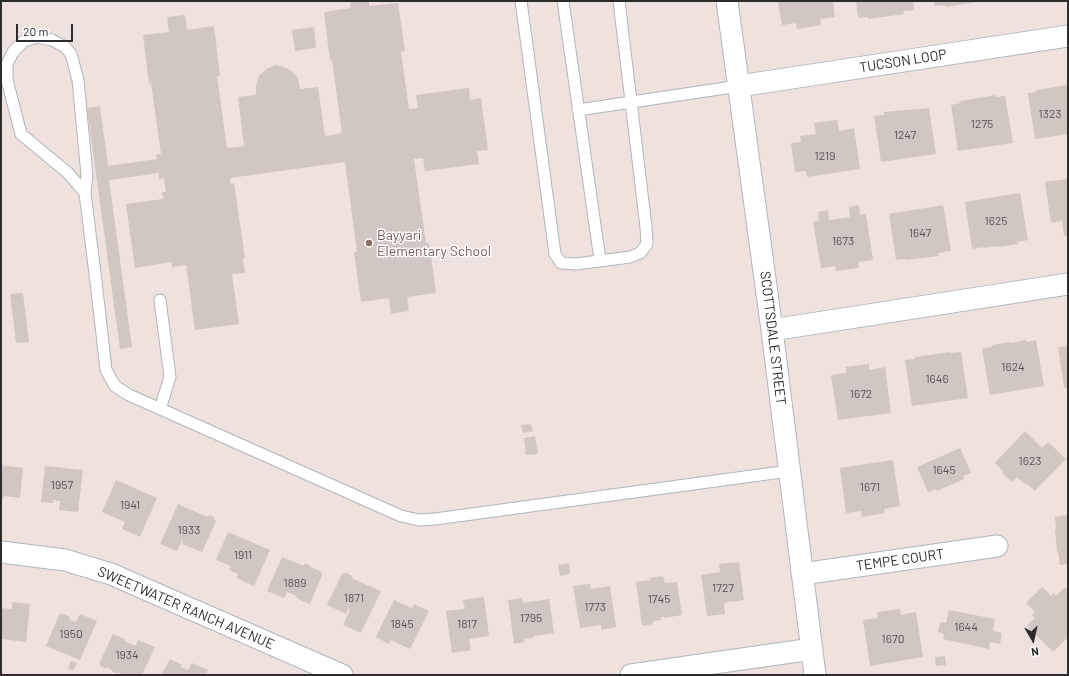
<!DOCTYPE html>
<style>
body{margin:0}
#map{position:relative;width:1069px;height:676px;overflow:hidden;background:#efe1dd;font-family:Barlow,sans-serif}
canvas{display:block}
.frame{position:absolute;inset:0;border:2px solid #2c2c2c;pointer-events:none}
.north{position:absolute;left:1013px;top:620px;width:40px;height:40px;-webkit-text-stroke:3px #fff;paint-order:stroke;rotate:171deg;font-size:11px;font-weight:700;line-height:16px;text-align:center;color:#2c2c2c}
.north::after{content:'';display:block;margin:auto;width:14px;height:18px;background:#2c2c2c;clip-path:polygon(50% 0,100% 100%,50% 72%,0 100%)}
.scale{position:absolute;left:16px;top:24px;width:57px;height:18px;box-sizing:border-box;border:2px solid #2c2c2c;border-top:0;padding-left:5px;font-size:12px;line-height:14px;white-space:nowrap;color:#2c2c2c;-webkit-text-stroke:3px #fff;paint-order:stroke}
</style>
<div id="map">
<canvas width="1069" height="676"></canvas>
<div class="frame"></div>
<div class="north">N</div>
<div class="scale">20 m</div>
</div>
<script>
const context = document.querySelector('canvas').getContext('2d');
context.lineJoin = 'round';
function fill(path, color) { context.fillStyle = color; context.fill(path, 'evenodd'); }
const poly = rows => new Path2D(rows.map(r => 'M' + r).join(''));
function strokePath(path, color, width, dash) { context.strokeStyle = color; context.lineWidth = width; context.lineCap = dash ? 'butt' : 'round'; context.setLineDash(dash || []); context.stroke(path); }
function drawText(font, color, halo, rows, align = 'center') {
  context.font = font + ' Barlow,sans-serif'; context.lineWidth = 3; context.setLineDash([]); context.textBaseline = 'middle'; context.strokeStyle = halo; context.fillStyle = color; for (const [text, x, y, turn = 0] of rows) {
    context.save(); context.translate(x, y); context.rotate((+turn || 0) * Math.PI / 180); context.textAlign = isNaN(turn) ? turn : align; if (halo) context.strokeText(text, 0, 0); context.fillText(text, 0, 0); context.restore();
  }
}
fill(poly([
 [350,1,369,1,369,6,398,3,405,51,401,52,409,109,418,108,416,95,469,88,470,100,481,98,488,150,477,151,479,164,425,171,423,158,414,159,426,243,429,243,436,293,407,297,409,311,391,314,389,298,361,302,354,252,357,252,345,162,230,178,231,184,234,183,245,258,243,258,245,273,232,274,239,324,195,330,186,265,172,267,171,262,135,268,126,204,163,199,162,192,166,192,164,178,159,179,159,173,109,180,132,347,120,349,87,108,100,106,108,166,157,159,156,154,161,154,151,83,149,84,143,35,169,32,167,17,185,15,187,30,214,26,220,76,217,76,227,148,244,146,238,97,256,95,256,85,259,76,266,69,276,65,284,67,293,72,298,78,300,89,318,87,325,136,342,133,332,60,330,61,324,12,351,8],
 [778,1,833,1,835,17,820,19,821,25,797,29,796,23,782,25],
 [856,1,913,1,914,10,903,11,904,14,868,19,868,17,858,18],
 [934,1,978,1,978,2,945,7,945,5,935,6],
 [314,27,316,48,295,51,292,30],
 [1068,85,1068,134,1035,139,1028,93,1036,92,1036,90],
 [996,95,996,97,1005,96,1013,143,958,151,951,105,961,103,960,101],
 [929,108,936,154,881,162,874,116,884,115,884,112],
 [837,120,839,131,854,128,860,169,807,177,806,171,795,172,791,143,801,142,800,136,816,134,814,123],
 [1068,179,1068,236,1064,236,1062,221,1051,223,1045,182],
 [1020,193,1028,240,1017,242,1018,244,999,247,999,246,983,248,983,247,972,249,965,202],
 [859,205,860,215,866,214,873,260,858,262,859,268,836,271,835,266,821,268,813,222,819,221,818,212,828,210,829,220,850,217,849,207],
 [943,205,951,251,938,253,939,256,922,258,906,260,906,259,896,260,889,214],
 [23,293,29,342,16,343,10,294],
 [1026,340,1027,342,1036,340,1044,386,990,395,982,349,992,347,992,345,1009,342,1010,343],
 [1068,346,1068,388,1064,388,1058,347],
 [950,352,950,353,961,352,968,398,912,406,905,360,915,359,915,357],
 [869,364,869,370,885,367,891,413,838,420,831,375,846,373,846,367],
 [531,424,533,431,523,433,521,425],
 [1025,431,1042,448,1048,442,1066,459,1035,491,1026,483,1025,484,1017,477,1012,482,1002,473,1004,472,995,463],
 [535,436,538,454,526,455,524,438],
 [960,448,971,473,963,476,964,479,937,491,936,489,928,492,917,467],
 [893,460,900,506,884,509,885,513,862,517,861,511,846,513,840,468],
 [1,465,23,468,20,498,4,496,3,499,1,499],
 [45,466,83,470,78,512,59,510,60,501,53,500,53,503,41,502],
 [116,480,157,498,140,537,122,529,125,522,102,512],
 [178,504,207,517,210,515,214,517,214,520,216,521,202,552,182,544,183,541,182,540,177,551,160,544],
 [1068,515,1068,564,1060,565,1058,552,1057,552,1055,530,1056,529,1055,517],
 [228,532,270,550,254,586,236,578,238,574,229,570,231,566,216,560],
 [282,557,304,566,305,563,311,566,310,567,322,572,322,575,310,604,296,598,297,596,287,592,284,598,267,591],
 [739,562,744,600,731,602,731,601,729,601,730,602,724,603,725,614,707,616,701,575,720,572,719,564],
 [569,563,570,574,560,576,558,565],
 [347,573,351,575,353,579,381,591,361,633,343,625,350,610,348,609,346,614,327,605,342,574],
 [663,576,665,583,677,582,682,615,664,618,664,617,661,617,661,620,653,621,653,624,642,626,636,582,650,580,649,578],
 [590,584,591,589,610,586,616,627,601,630,601,625,580,628,573,586],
 [1042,587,1051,596,1054,593,1056,596,1065,587,1068,590,1068,637,1053,652,1027,626,1035,618,1032,615,1035,612,1026,603],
 [484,597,489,636,469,639,471,650,452,653,446,611,465,609,463,600],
 [522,598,523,603,549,599,554,633,533,636,533,638,524,639,525,642,514,644,508,600],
 [394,600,412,608,414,604,429,611,410,649,391,640,389,644,376,637],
 [12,602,30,604,26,642,1,639,1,608,12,609],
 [900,609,901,615,916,612,923,657,870,666,863,620,878,618,877,612],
 [949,610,995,619,993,631,1002,633,1000,644,990,642,989,649,943,639,944,634,938,632,940,622,946,623],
 [60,613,70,617,69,620,76,622,80,614,97,621,80,660,46,646],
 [113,634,125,639,124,641,136,646,138,640,155,647,142,675,124,675,118,672,117,674,112,671,112,670,106,667,106,669,100,666,100,664,99,664],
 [945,656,946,665,936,666,935,657],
 [170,659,182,665,181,667,188,670,192,663,208,670,206,675,161,675],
 [71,661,77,663,73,671,68,668]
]), '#d1c6c2');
const service = poly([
 [521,1,555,254,561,263,576,264,630,257,640,253,647,244,646,227,619,1],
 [563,1,600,260],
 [578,110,739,86],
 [85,193,68,173,21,134,7,80,7,64,13,52,24,41,38,37,52,40,65,47,71,54,78,80,87,175,85,193,97,290,106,370,115,386,129,395,401,516,419,520,435,519,789,471],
 [160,300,170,377,160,409]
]);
const minor = poly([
 [727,1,772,330,815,675],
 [739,86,1068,36],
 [772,330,1068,284],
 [1,552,65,560,111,574,342,675],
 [802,574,997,546],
 [631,675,812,649]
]);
strokePath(service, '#adb6bd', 13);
strokePath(minor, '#adb6bd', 23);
strokePath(service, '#fff', 11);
strokePath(minor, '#fff', 21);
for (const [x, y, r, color] of [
 [369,243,4,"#8d6e63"]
]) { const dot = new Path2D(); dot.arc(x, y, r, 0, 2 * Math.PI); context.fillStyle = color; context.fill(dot); strokePath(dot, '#fff', 1.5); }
drawText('12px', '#555252', null, [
 ["1323",1050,114],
 ["1275",982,124],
 ["1247",905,135],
 ["1219",825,156],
 ["1625",996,221],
 ["1647",920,233],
 ["1673",843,241],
 ["1624",1013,367],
 ["1646",937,379],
 ["1672",861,394],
 ["1623",1030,461],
 ["1645",944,470],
 ["1957",62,485],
 ["1671",870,487],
 ["1941",130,505],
 ["1933",189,530],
 ["1911",243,555],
 ["1889",295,583],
 ["1727",723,588],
 ["1871",354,598],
 ["1745",659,599],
 ["1773",595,607],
 ["1795",531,618],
 ["1845",402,624],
 ["1817",467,624],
 ["1644",966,627],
 ["1950",71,634],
 ["1670",893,639],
 ["1934",127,655]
]);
drawText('14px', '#2c2c2c', '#fff', [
 ["TUCSON LOOP",903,61,-9],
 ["SCOTTSDALE STREET",773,338,83],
 ["TEMPE COURT",900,560,-8],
 ["SWEETWATER RANCH AVENUE",186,608,23]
]);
drawText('14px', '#785e54', '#fff', [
 ["Bayyari",377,235],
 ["Elementary School",377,251]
], 'left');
</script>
